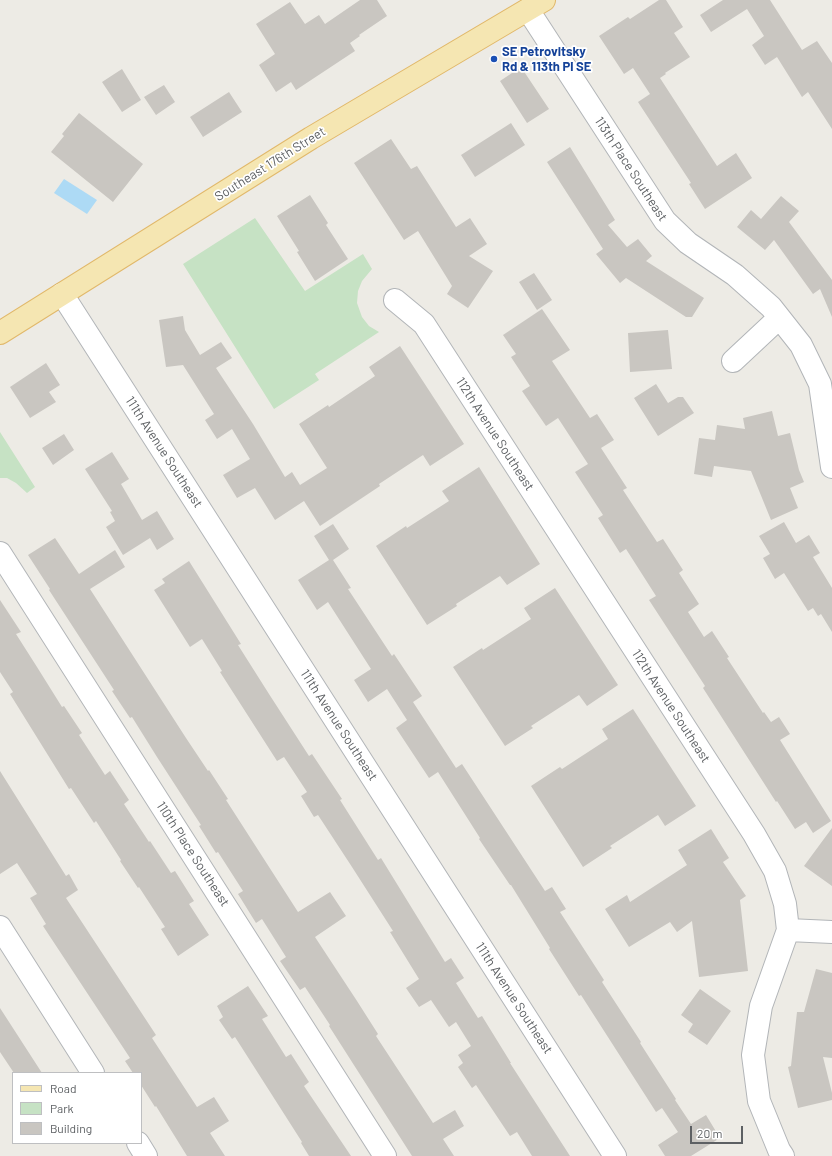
<!DOCTYPE html>
<style>
body{margin:0}
#map{position:relative;width:832px;height:1156px;overflow:hidden;background:#edebe5;font-family:Barlow,sans-serif}
canvas{display:block}
.legend{position:absolute;left:12px;top:1072px;width:130px;height:72px;box-sizing:border-box;background:#fff;border:1px solid #bebfc1;margin:0;padding:5px 7px;list-style:none;font-size:12px;color:#5d6063}
.legend li{display:flex;align-items:center;gap:8px;height:20px}
.legend b{width:20px;border:1px solid #bebfc1}
.scale{position:absolute;left:690px;top:1126px;width:53px;height:18px;box-sizing:border-box;border:2px solid #5d6063;border-top:0;padding-left:5px;font-size:12px;line-height:14px;white-space:nowrap;color:#5d6063;-webkit-text-stroke:3px #fff;paint-order:stroke}
</style>
<div id="map">
<canvas width="832" height="1156"></canvas>
<ul class="legend">
<li><b style="height:5px;background:#f5e6b2"></b>Road</li>
<li><b style="height:11px;background:#c6e2c4"></b>Park</li>
<li><b style="height:11px;background:#c9c6c1"></b>Building</li>
</ul>
<div class="scale">20 m</div>
</div>
<script>
const context = document.querySelector('canvas').getContext('2d');
context.lineJoin = 'round';
function fill(path, color) { context.fillStyle = color; context.fill(path, 'evenodd'); }
const poly = rows => new Path2D(rows.map(r => 'M' + r).join(''));
function strokePath(path, color, width, dash) { context.strokeStyle = color; context.lineWidth = width; context.lineCap = dash ? 'butt' : 'round'; context.setLineDash(dash || []); context.stroke(path); }
function drawText(font, color, halo, rows, align = 'center') {
  context.font = font + ' Barlow,sans-serif'; context.lineWidth = 3.5; context.setLineDash([]); context.textBaseline = 'middle'; context.strokeStyle = halo; context.fillStyle = color; for (const [text, x, y, turn = 0] of rows) {
    context.save(); context.translate(x, y); context.rotate((+turn || 0) * Math.PI / 180); context.textAlign = isNaN(turn) ? turn : align; if (halo) context.strokeText(text, 0, 0); context.fillText(text, 0, 0); context.restore();
  }
}
fill(poly([
 [255,218,305,291,363,254,372,269,362,281,358,291,357,303,362,317,369,326,379,332,315,374,319,380,274,409,183,264],
 [0,432,35,487,27,493,16,483,7,478,0,478]
]), '#c6e2c4');
fill(poly([
 [64,179,97,200,87,214,54,193]
]), '#addaf5');
fill(poly([
 [360,0,377,0,387,16,359,35,360,36,350,43,355,51,296,90,291,82,276,92,259,65,275,54,256,24,290,2,305,24,319,15,325,24],
 [659,0,666,0,683,27,674,33,690,57,665,73,666,74,660,78,717,166,736,153,752,178,705,209,689,184,691,183,638,102,650,94,633,68,624,74,599,36,628,17,630,19],
 [723,0,770,0,802,50,817,41,832,63,832,129,808,92,802,97,777,57,765,65,752,45,764,36,747,9,711,32,700,15],
 [521,67,549,109,527,123,500,81],
 [122,69,141,100,122,112,102,82],
 [164,85,175,102,156,115,144,97],
 [229,92,242,112,203,137,190,117],
 [79,113,143,164,113,202,51,152,64,136,62,134],
 [511,123,525,145,475,177,461,155],
 [391,139,411,169,417,166,456,227,470,218,487,244,469,256,493,271,468,308,447,294,452,286,418,231,404,240,354,163],
 [570,147,615,220,608,225,627,247,638,239,652,256,646,261,704,298,692,317,686,317,626,278,620,283,596,254,603,249,547,162],
 [310,195,328,223,326,225,348,259,315,281,297,252,299,251,277,216],
 [781,196,799,211,789,222,832,280,832,317,820,289,813,294,774,240,765,250,737,227,751,210,761,219],
 [534,273,552,300,537,310,519,282],
 [542,309,570,350,552,361,590,418,597,414,614,440,601,448,627,488,623,490,657,542,663,539,683,570,679,573,699,604,688,612,704,637,712,631,729,657,727,658,763,713,764,712,771,722,779,717,790,734,780,740,831,821,813,833,806,822,795,829,777,801,776,802,703,688,705,686,649,600,656,596,626,549,620,553,598,518,603,515,575,472,588,464,558,418,546,426,522,391,530,386,511,357,516,354,503,335],
 [183,316,185,330,200,355,221,342,232,358,216,368,253,424,285,477,292,472,300,485,327,468,299,424,328,405,329,407,375,376,369,367,400,346,464,444,430,466,423,455,379,484,380,486,320,526,304,501,275,520,255,488,237,498,223,475,250,459,232,429,217,439,205,420,214,414,183,365,166,367,159,320],
 [668,330,672,369,630,372,628,333],
 [46,363,60,385,49,392,56,402,30,418,10,387],
 [656,384,668,403,678,397,683,397,694,413,658,436,634,398],
 [772,411,778,436,790,433,799,470,804,482,790,488,798,508,771,520,751,471,714,466,712,477,694,474,699,438,715,440,717,425,745,429,743,418],
 [64,434,74,450,53,465,42,448],
 [112,452,129,479,121,484,142,520,157,511,174,539,157,550,150,538,123,555,106,527,115,521,110,512,112,511,85,469],
 [479,467,540,564,507,585,500,576,456,604,457,606,427,625,376,546,406,526,407,528,449,501,442,491],
 [784,522,796,543,809,535,820,553,813,557,832,588,832,632,821,614,818,616,813,608,808,611,784,573,775,579,763,558,770,554,759,536],
 [333,524,349,549,333,560,351,588,348,589,392,656,394,654,422,696,413,702,456,768,462,764,545,891,552,887,566,909,560,912,604,980,602,982,641,1042,640,1043,676,1099,675,1100,691,1124,706,1115,720,1138,691,1156,665,1156,658,1145,678,1132,662,1108,656,1112,581,995,579,996,549,949,550,948,511,885,510,885,479,839,480,838,438,772,429,778,396,728,407,720,387,689,368,702,354,680,371,669,328,602,317,610,298,580,329,560,314,536],
 [55,538,79,574,115,550,125,567,90,589,186,738,208,771,209,770,228,799,226,800,298,912,330,892,346,916,315,937,357,1001,378,1034,376,1036,433,1123,455,1110,464,1126,443,1139,454,1156,412,1156,329,1026,330,1025,305,987,300,990,280,961,286,957,262,919,256,923,238,894,243,891,218,852,216,853,199,826,201,825,157,757,132,717,130,718,112,691,114,690,49,590,50,589,28,555],
 [189,561,241,644,238,645,269,694,309,756,312,754,342,799,340,800,378,860,381,858,445,962,451,958,464,978,456,983,478,1018,482,1016,511,1063,510,1063,570,1156,532,1156,517,1132,510,1136,476,1085,472,1088,458,1067,463,1063,458,1055,471,1046,456,1022,449,1027,431,1000,419,1007,406,988,419,979,390,932,393,931,352,867,318,815,314,817,301,796,307,792,284,757,277,761,220,672,222,671,202,639,190,647,154,590,165,583,162,579],
 [555,588,618,685,587,706,579,695,531,726,533,728,505,746,453,667,482,648,483,650,531,619,524,608],
 [0,600,21,632,16,634,37,667,62,707,64,706,82,733,79,735,105,775,110,771,129,800,124,804,149,842,150,841,171,873,175,871,194,901,189,904,209,935,178,956,161,929,165,927,139,887,138,888,120,861,121,860,96,821,94,823,71,788,69,789,10,694,13,692,0,672],
 [633,709,696,806,665,826,658,815,610,846,612,848,583,867,531,786,560,767,562,769,608,739,602,729],
 [0,771,66,876,69,874,78,890,66,898,156,1035,152,1038,197,1107,214,1097,229,1121,210,1133,225,1156,187,1156,156,1106,155,1107,141,1085,141,1073,133,1073,125,1061,130,1058,43,926,46,924,30,898,37,894,17,863,0,874],
 [832,828,832,886,804,866],
 [711,829,729,858,723,862,746,896,740,900,748,971,699,977,692,921,677,932,670,922,629,947,605,909,627,895,630,902,687,865,678,850],
 [816,969,832,973,832,1058,823,1057,832,1093,832,1100,798,1108,788,1067,791,1066,797,1012,804,1012],
 [248,986,268,1016,262,1019,286,1057,291,1054,309,1082,304,1086,351,1156,309,1156,301,1143,302,1142,235,1037,232,1039,219,1020,223,1017,217,1006],
 [700,989,731,1011,707,1045,688,1032,693,1024,681,1015],
 [0,1008,42,1073,14,1073,0,1052]
]), '#c9c6c1');
const minor = poly([
 [528,10,665,221,688,243,735,275,771,307,801,345,820,384,832,467],
 [62,294,615,1156],
 [395,300,424,324,754,834,775,871,785,904,788,930,761,1006,753,1055,759,1101,779,1150,783,1156],
 [733,361,779,318],
 [0,553,385,1156],
 [0,927,93,1073],
 [788,930,832,932],
 [138,1143,146,1156]
]);
const major = poly([
 [0,333,311,138,544,0]
]);
strokePath(minor, '#b2b5b8', 24);
strokePath(major, '#e1b86a', 24);
strokePath(minor, '#fff', 22);
strokePath(major, '#f5e6b2', 22);
for (const [x, y, r, color] of [
 [494,59,4,"#1a4fb4"]
]) { const dot = new Path2D(); dot.arc(x, y, r, 0, 2 * Math.PI); context.fillStyle = color; context.fill(dot); strokePath(dot, '#fff', 1.5); }
drawText('bold 13px', '#164399', '#fff', [
 ["SE Petrovitsky",502,52],
 ["Rd & 113th Pl SE",502,67]
], 'left');
drawText('13px', '#5d6063', '#fff', [
 ["Southeast 176th Street",270,164,-32],
 ["113th Place Southeast",631,169,57],
 ["112th Avenue Southeast",495,434,57],
 ["111th Avenue Southeast",164,452,57],
 ["112th Avenue Southeast",671,706,57],
 ["111th Avenue Southeast",339,725,57],
 ["110th Place Southeast",193,854,57],
 ["111th Avenue Southeast",514,998,57]
]);
</script>
